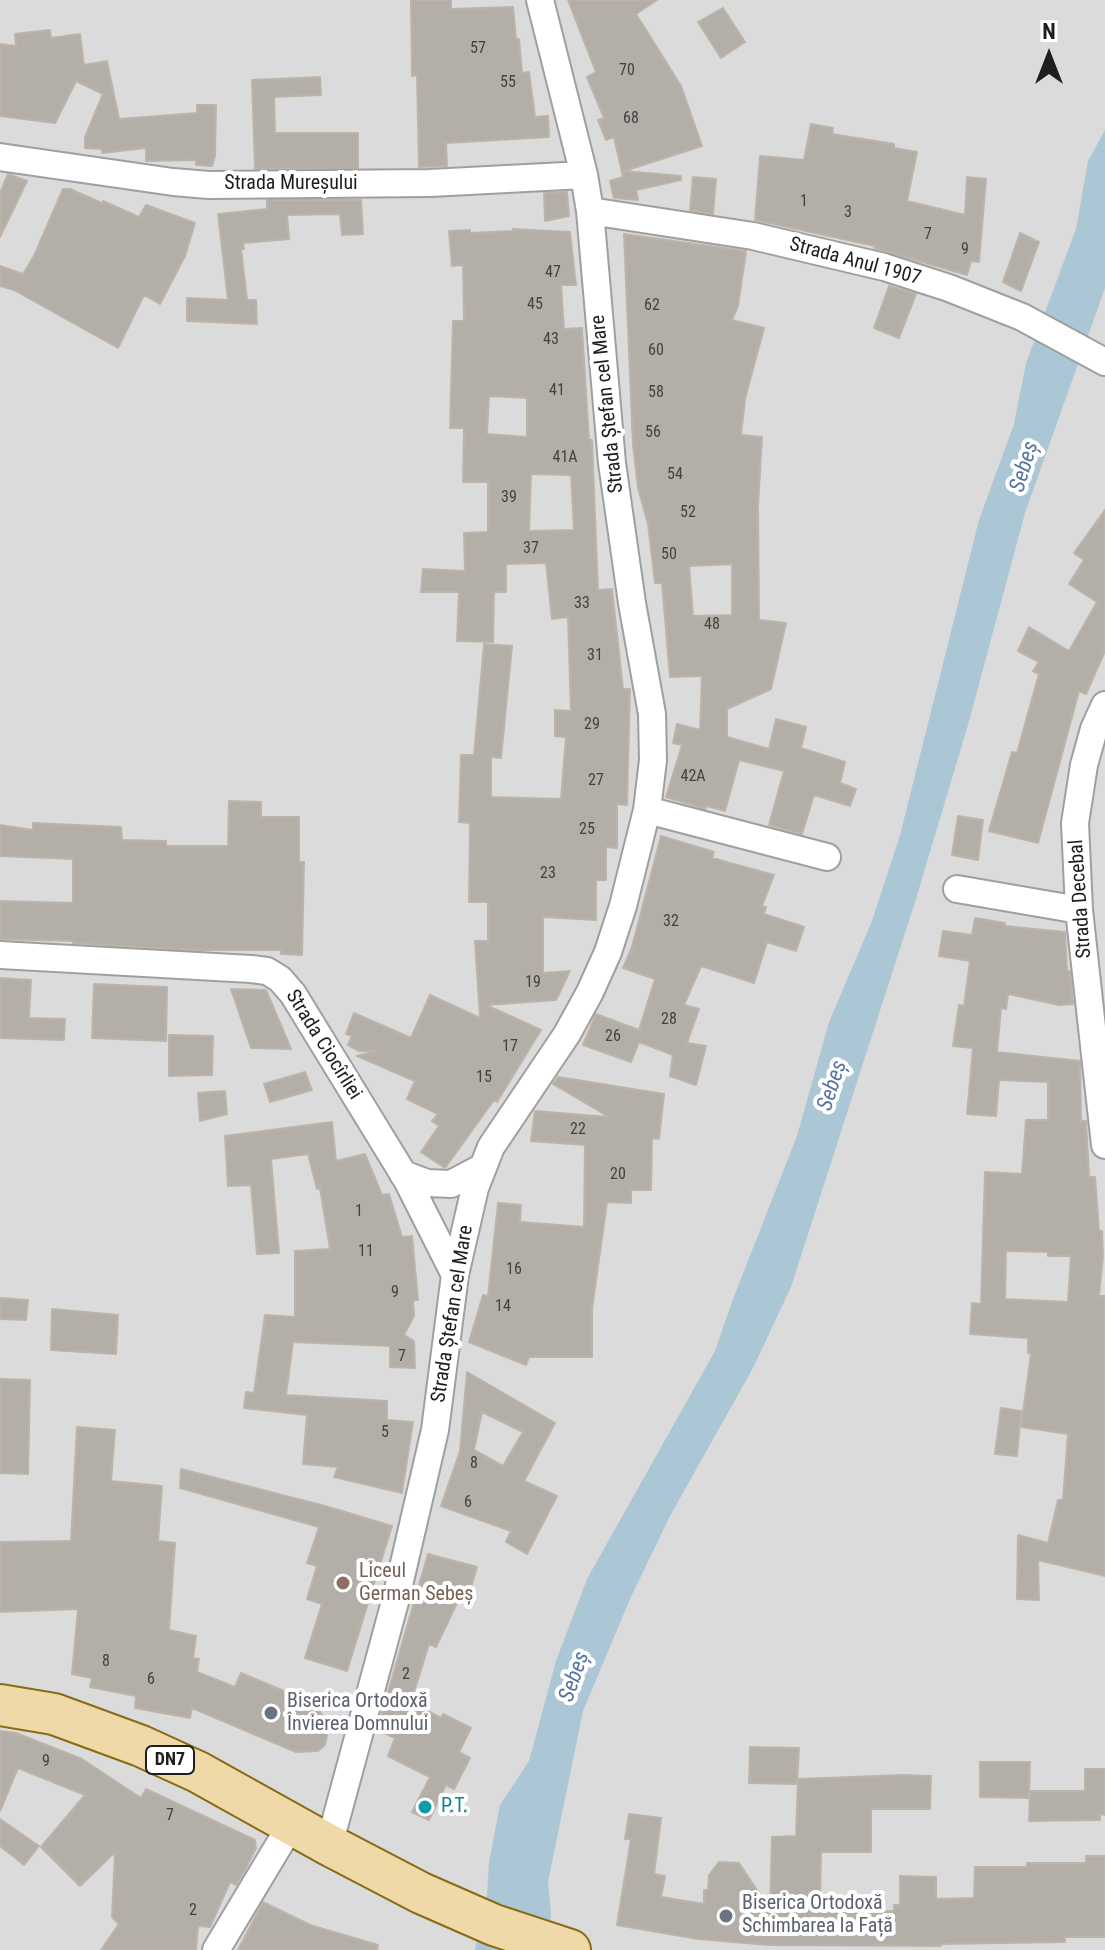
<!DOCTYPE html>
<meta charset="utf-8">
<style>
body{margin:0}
#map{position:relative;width:1105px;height:1950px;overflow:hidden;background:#eeece5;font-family:"Roboto Condensed",sans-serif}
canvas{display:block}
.north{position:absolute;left:1009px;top:16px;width:80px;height:80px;-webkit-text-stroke:6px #fff;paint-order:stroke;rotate:0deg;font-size:22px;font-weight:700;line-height:32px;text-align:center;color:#1e1e1e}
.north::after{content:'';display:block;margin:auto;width:28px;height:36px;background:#1e1e1e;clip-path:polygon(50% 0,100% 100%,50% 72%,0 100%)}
</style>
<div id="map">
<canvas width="1105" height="1950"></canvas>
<div class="north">N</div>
</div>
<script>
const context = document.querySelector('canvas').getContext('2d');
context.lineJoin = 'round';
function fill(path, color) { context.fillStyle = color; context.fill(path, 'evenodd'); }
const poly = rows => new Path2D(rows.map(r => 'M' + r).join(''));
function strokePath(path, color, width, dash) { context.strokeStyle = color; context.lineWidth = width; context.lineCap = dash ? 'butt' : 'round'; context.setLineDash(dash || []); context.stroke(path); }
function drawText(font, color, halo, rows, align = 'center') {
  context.font = font + ' "Roboto Condensed",sans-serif'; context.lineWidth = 8; context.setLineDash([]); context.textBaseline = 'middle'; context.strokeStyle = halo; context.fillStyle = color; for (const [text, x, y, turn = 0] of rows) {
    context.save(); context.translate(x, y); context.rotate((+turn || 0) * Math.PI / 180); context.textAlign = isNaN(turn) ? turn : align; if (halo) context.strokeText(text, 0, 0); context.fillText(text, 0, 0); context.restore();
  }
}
fill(poly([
 [0,0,1105,0,1105,1950,0,1950]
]), '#dcdbdb');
fill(poly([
 [1105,130,1105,288,1025,513,968,725,915,902,791,1287,753,1368,670,1516,630,1599,583,1711,548,1882,551,1913,549,1950,475,1950,487,1896,489,1862,500,1805,529,1761,556,1661,587,1579,715,1351,733,1299,797,1136,829,1022,872,921,900,835,979,520,1014,424,1026,363,1076,229,1088,161]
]), '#abc7d6');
const building = poly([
 [411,0,451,0,451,9,513,7,516,39,519,39,522,73,529,72,535,117,548,116,549,137,446,143,447,166,419,167,417,75,412,76,411,0],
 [568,0,657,0,636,14,681,86,702,146,624,171,681,176,681,180,636,190,638,200,614,198,610,181,623,177,614,137,606,140,598,120,604,118,587,77,596,72,568,0],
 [723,8,745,42,721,58,698,22,723,8],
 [50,30,51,38,80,34,84,65,107,61,119,119,197,113,197,105,216,105,215,156,212,166,196,165,196,160,146,161,146,148,102,153,102,149,85,148,85,137,103,94,76,81,55,123,0,116,0,44,16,46,15,34,50,30],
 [320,77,321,95,274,97,275,133,358,133,358,168,255,169,252,80,320,77],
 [811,124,833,128,832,134,894,144,894,148,917,152,907,201,965,215,967,177,986,179,979,262,971,261,967,275,874,248,875,246,755,220,760,156,804,160,811,124],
 [8,174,27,181,0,237,0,193,8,174],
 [693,177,716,179,713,214,690,210,693,177],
 [63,189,70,189,102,203,103,201,139,217,146,205,195,223,185,256,160,304,144,295,118,348,14,290,0,286,0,266,23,274,34,256,63,189],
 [567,192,569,216,545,221,544,193,567,192],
 [267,200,361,200,363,234,342,235,340,214,287,215,289,239,243,243,244,249,241,249,247,300,256,300,257,324,187,321,187,298,228,300,218,214,267,209,267,200],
 [513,229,570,232,576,285,561,285,564,329,582,328,589,440,592,440,598,590,612,589,623,689,630,689,627,805,617,804,617,848,606,847,606,880,596,880,596,920,543,917,543,973,570,971,556,1000,486,1005,541,1030,497,1102,494,1100,445,1168,421,1152,439,1126,432,1121,438,1114,407,1099,415,1081,357,1056,376,1051,359,1051,348,1045,352,1036,346,1034,354,1013,411,1038,430,995,480,1018,475,941,488,941,488,902,469,902,470,823,459,822,461,755,474,755,484,644,512,646,501,758,491,757,491,797,561,799,566,737,555,736,555,710,571,711,568,617,552,619,546,563,506,564,506,592,494,592,493,642,457,641,459,592,421,592,423,569,465,571,464,533,488,532,488,482,463,482,464,428,450,428,453,321,464,321,463,265,452,266,449,231,470,230,470,233,513,231,513,229],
 [489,396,527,398,527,437,487,434,489,396],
 [531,474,571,475,574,530,529,531,531,474],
 [1020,233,1039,242,1021,291,1003,282,1020,233],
 [624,234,746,251,738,306,732,320,764,328,745,399,741,435,762,437,758,506,759,620,786,623,771,689,727,709,727,737,769,749,776,719,806,727,801,748,845,762,840,783,856,789,850,806,814,795,802,834,769,825,784,771,739,760,725,811,707,806,705,809,666,797,682,745,673,743,677,724,700,730,702,676,670,677,662,583,655,583,648,524,638,488,633,445,624,234],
 [732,564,732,615,693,616,689,566,732,564],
 [889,286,916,294,899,338,874,328,889,286],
 [1105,510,1105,651,1086,694,1079,691,1038,843,989,831,1012,752,1017,753,1039,674,1033,671,1039,662,1018,651,1029,627,1069,651,1097,602,1069,584,1084,560,1074,553,1105,510],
 [229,801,261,802,261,817,299,817,299,862,304,862,302,955,281,954,281,950,189,950,73,943,73,941,0,939,0,901,73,903,73,859,0,856,0,825,33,830,33,823,121,827,122,840,166,841,166,846,228,846,229,801],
 [958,816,983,820,978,860,952,855,958,816],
 [661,836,714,852,712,858,774,875,762,906,766,907,764,914,804,927,796,951,767,942,754,983,701,966,684,1005,699,1009,687,1043,706,1046,696,1085,670,1076,673,1055,639,1042,631,1062,583,1045,596,1014,639,1030,655,979,623,968,632,947,661,836],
 [975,918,1005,923,1005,926,1065,932,1067,971,1070,971,1073,1004,1059,1005,1008,994,1006,1009,1001,1008,997,1052,1080,1061,1081,1121,1086,1121,1089,1177,1095,1177,1099,1231,1102,1231,1103,1256,1099,1296,1105,1296,1105,1576,1038,1560,1039,1600,1017,1599,1018,1535,1048,1543,1058,1500,1063,1500,1068,1434,1021,1427,1031,1354,1028,1353,1028,1338,970,1334,972,1303,981,1304,985,1172,1022,1174,1026,1120,1048,1120,1048,1082,999,1080,996,1116,967,1114,973,1048,953,1046,959,1005,964,1006,970,961,939,956,943,931,972,935,975,918],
 [1006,1251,1048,1252,1048,1256,1071,1256,1068,1302,1005,1299,1006,1251],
 [0,978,31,980,29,1018,65,1019,64,1040,0,1038,0,978],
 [94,984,167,987,166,1041,92,1038,94,984],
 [231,989,266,990,291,1049,251,1048,231,989],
 [169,1035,213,1036,212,1075,169,1076,169,1035],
 [305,1072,312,1090,270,1102,264,1084,305,1072],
 [558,1077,664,1094,659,1139,652,1138,651,1190,631,1190,631,1203,607,1202,592,1309,592,1357,529,1357,526,1365,469,1342,483,1295,488,1296,498,1203,521,1205,520,1222,584,1227,585,1145,531,1141,535,1111,609,1117,553,1084,558,1077],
 [225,1091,227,1114,200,1121,198,1093,225,1091],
 [332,1122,336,1161,365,1154,382,1195,389,1194,402,1237,412,1236,418,1300,413,1300,414,1316,404,1335,414,1341,415,1368,390,1367,390,1346,293,1342,286,1395,387,1401,387,1420,413,1422,402,1493,334,1477,338,1467,303,1464,307,1415,244,1408,246,1392,254,1393,265,1315,295,1317,295,1251,330,1249,320,1188,317,1189,308,1154,271,1159,279,1253,257,1254,251,1185,228,1186,225,1136,332,1122],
 [0,1298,28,1300,26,1320,0,1319,0,1298],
 [52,1309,118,1315,116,1354,51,1350,52,1309],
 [467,1372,555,1423,524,1481,557,1496,527,1554,506,1542,511,1531,441,1506,460,1451,467,1372],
 [482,1412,523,1432,503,1466,474,1450,482,1412],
 [0,1379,30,1380,28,1474,0,1473,0,1379],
 [1001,1408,1021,1411,1017,1456,995,1454,1001,1408],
 [77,1427,115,1430,111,1481,162,1486,158,1541,175,1543,169,1630,196,1636,193,1658,199,1659,197,1672,235,1687,241,1673,315,1704,329,1726,325,1745,318,1751,296,1752,192,1708,190,1718,135,1708,136,1696,90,1687,92,1678,72,1674,78,1609,0,1612,0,1542,71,1541,77,1427],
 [181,1469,325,1506,392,1526,347,1671,305,1658,322,1604,307,1599,317,1566,307,1563,319,1527,180,1488,181,1469],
 [428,1554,477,1567,466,1604,458,1601,436,1647,429,1644,411,1702,441,1718,443,1714,471,1728,459,1752,470,1758,454,1789,446,1785,429,1820,412,1812,430,1777,388,1756,395,1738,377,1730,428,1554],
 [0,1731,16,1733,82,1759,141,1798,146,1789,255,1840,256,1848,245,1870,236,1885,230,1882,210,1927,198,1926,196,1950,101,1950,119,1924,112,1917,115,1852,80,1886,41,1847,85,1795,18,1768,0,1811,0,1731],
 [750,1747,799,1748,797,1784,749,1783,750,1747],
 [980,1762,1030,1762,1029,1798,980,1797,980,1762],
 [1085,1769,1105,1769,1105,1815,1100,1814,1100,1820,1029,1821,1030,1791,1085,1791,1085,1769],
 [902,1775,931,1776,930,1809,871,1809,871,1852,821,1852,820,1911,894,1911,894,1905,900,1905,900,1876,936,1877,936,1899,974,1898,975,1867,1027,1867,1027,1863,1086,1863,1086,1856,1105,1856,1105,1937,1065,1937,1065,1942,940,1944,941,1946,769,1945,698,1939,617,1925,631,1839,625,1839,629,1814,661,1818,654,1874,665,1876,661,1897,704,1904,704,1890,708,1890,709,1875,719,1862,739,1863,770,1910,772,1837,796,1836,798,1779,902,1775],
 [0,1819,39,1846,24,1865,0,1846,0,1819],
 [263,1902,310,1925,378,1945,377,1950,238,1950,263,1902]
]);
fill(building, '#b3aea8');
strokePath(building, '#bdb4a9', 2);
const street = poly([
 [0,157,173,182,209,185,430,183,584,175],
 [590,211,753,236,884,267,949,288,1022,317,1105,362],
 [1105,705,1094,729,1084,765,1075,823,1079,910,1105,1145],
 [647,810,827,857],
 [957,889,1079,910],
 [0,955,251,969,267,971,280,979,293,994,407,1180,455,1275],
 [403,1174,427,1183,451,1184,483,1167],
 [329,1845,396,1598,435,1430,455,1275,475,1188,491,1147,567,1034,590,992,608,952,623,906,647,810,653,760,652,714,632,603,612,463,590,211,584,175,540,0],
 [216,1950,291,1825]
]);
const primary = poly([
 [0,1705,54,1714,141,1746,198,1772,329,1845,421,1893,494,1925,570,1950]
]);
strokePath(street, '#9f9f9f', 30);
strokePath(primary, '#866c12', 44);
strokePath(street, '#fff', 26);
strokePath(primary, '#f0d9a8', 40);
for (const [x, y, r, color] of [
 [343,1583,8,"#8d6e63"],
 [271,1713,8,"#6b7280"],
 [425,1807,8,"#0f9aa8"],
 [726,1916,8,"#6b7280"]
]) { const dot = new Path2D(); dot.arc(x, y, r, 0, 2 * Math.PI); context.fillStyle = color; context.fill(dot); strokePath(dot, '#fff', 3); }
drawText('16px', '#434240', null, [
 ["57",478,49],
 ["70",627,71],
 ["55",508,83],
 ["68",631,119],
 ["1",804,202],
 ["3",848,213],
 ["7",928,235],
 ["9",965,250],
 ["47",553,273],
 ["45",535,305],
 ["62",652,306],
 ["43",551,340],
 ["60",656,351],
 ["41",557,391],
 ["58",656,393],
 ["56",653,433],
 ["41A",565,458],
 ["54",675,475],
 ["39",509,498],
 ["52",688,513],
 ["37",531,549],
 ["50",669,555],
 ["33",582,604],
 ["48",712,625],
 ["31",595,656],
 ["29",592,725],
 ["42A",693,777],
 ["27",596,781],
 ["25",587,830],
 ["23",548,874],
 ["32",671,922],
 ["19",533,983],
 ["28",669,1020],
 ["26",613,1037],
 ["17",510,1047],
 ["15",484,1078],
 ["22",578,1130],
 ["20",618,1175],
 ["1",359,1212],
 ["11",366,1252],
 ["16",514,1270],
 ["9",395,1293],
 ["14",503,1307],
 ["7",402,1357],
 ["5",385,1433],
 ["8",474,1464],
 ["6",468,1503],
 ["8",106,1662],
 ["2",406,1675],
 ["6",151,1680],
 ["9",46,1762],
 ["7",170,1816],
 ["2",193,1911]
]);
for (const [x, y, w] of [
 [170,1760,48]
]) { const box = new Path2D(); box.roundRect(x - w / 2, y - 14, w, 28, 6); context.fillStyle = '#fff'; context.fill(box); strokePath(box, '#1e1e1e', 2); }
drawText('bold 18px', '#1e1e1e', null, [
 ["DN7",170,1760]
]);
drawText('20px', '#1e1e1e', '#fff', [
 ["Strada Mureșului",291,184],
 ["Strada Anul 1907",855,262,15],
 ["Strada Ștefan cel Mare",608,404,-96],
 ["Strada Decebal",1081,899,-94],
 ["Strada Ciocîrliei",323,1045,58],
 ["Strada Ștefan cel Mare",453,1314,-81]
]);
drawText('20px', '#785e54', '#fff', [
 ["Liceul",359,1572],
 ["German Sebeș",359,1595]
], 'left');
drawText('20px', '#5b616d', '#fff', [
 ["Biserica Ortodoxă",287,1702],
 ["Învierea Domnului",287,1725],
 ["Biserica Ortodoxă",742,1904],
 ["Schimbarea la Față",742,1927]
], 'left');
drawText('20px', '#0d838f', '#fff', [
 ["P.T.",441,1807]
], 'left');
drawText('italic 22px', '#5674a2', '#fff', [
 ["Sebeș",1025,467,-73],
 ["Sebeș",833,1086,-72],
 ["Sebeș",575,1677,-71]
]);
</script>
